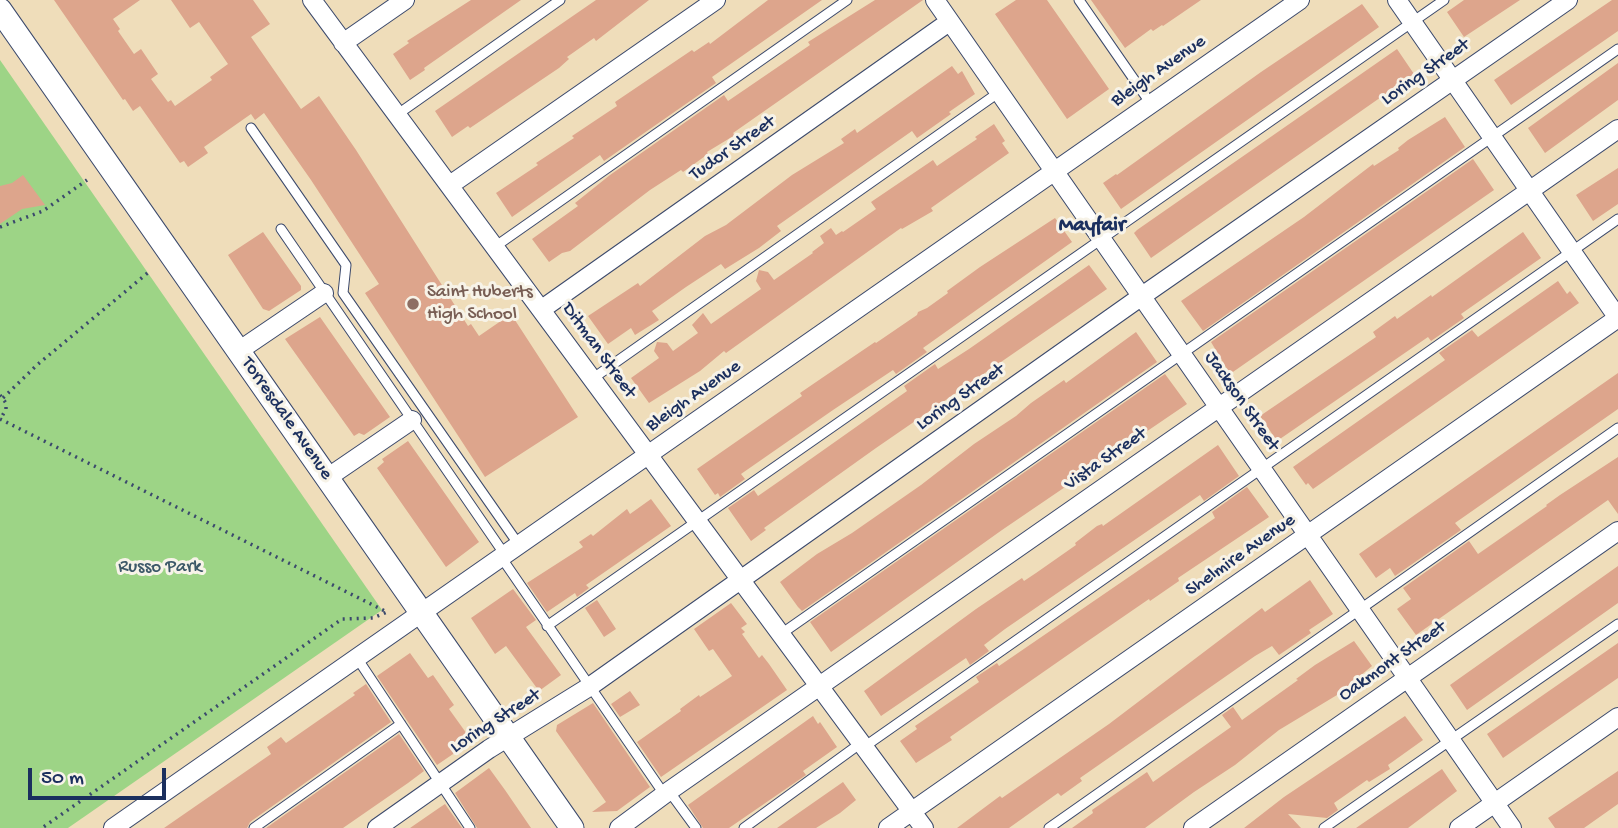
<!DOCTYPE html>
<style>
body{margin:0}
#map{position:relative;width:1618px;height:828px;overflow:hidden;background:#efddba;font-family:"Gochi Hand",sans-serif}
canvas{display:block}
.scale{position:absolute;left:28px;top:768px;width:138px;height:32px;box-sizing:border-box;border:4px solid #1b2f5e;border-top:0;padding-left:9px;font-size:21px;line-height:24px;white-space:nowrap;color:#1b2f5e;-webkit-text-stroke:5px #f7f3e8;paint-order:stroke}
</style>
<div id="map">
<canvas width="1618" height="828"></canvas>
<div class="scale">50 m</div>
</div>
<script>
const context = document.querySelector('canvas').getContext('2d');
context.lineJoin = 'round';
function fill(path, color) { context.fillStyle = color; context.fill(path, 'evenodd'); }
const poly = rows => new Path2D(rows.map(r => 'M' + r).join(''));
function strokePath(path, color, width, dash) { context.strokeStyle = color; context.lineWidth = width; context.lineCap = dash ? 'butt' : 'round'; context.setLineDash(dash || []); context.stroke(path); }
function drawText(font, color, halo, rows, align = 'center') {
  context.font = font + ' "Gochi Hand",sans-serif'; context.lineWidth = 6; context.setLineDash([]); context.textBaseline = 'middle'; context.strokeStyle = halo; context.fillStyle = color; for (const [text, x, y, turn = 0] of rows) {
    context.save(); context.translate(x, y); context.rotate((+turn || 0) * Math.PI / 180); context.textAlign = isNaN(turn) ? turn : align; if (halo) context.strokeText(text, 0, 0); context.fillText(text, 0, 0); context.restore();
  }
}
fill(poly([
 [0,60,382,610,68,828,0,828]
]), '#9dd486');
fill(poly([
 [54,0,140,0,113,19,120,29,118,31,134,54,141,49,158,74,151,79,168,102,171,100,175,106,212,80,210,77,228,64,199,22,190,28,171,0,253,0,270,24,251,37,301,109,319,96,356,150,468,326,471,324,479,336,511,314,578,417,485,477,365,293,379,284,311,180,264,113,255,120,251,114,204,147,208,153,188,167,184,161,180,163,140,106,133,111,125,99,123,100],
 [471,0,521,0,424,68,425,70,410,80,393,54,409,43,407,41],
 [596,0,649,0,596,41,594,38,567,57,569,59,559,68,470,128,468,126,452,137,435,111],
 [768,0,822,0,712,77,716,83,604,161,600,155,512,217,496,193,538,165,536,163,574,138,572,136,617,106,615,102,692,50,694,52,709,42,710,44],
 [875,0,923,0,733,133,735,135,707,152,708,154,683,172,681,170,650,190,570,251,562,253,549,262,532,239,578,206,575,203,610,175,724,95,728,101,810,45,808,42],
 [1016,0,1047,0,1109,89,1067,119,995,14],
 [1091,0,1201,0,1163,26,1162,25,1153,31,1151,29,1125,48],
 [1464,0,1520,0,1464,37,1447,12],
 [1612,0,1618,0,1618,31,1511,105,1494,80],
 [1362,4,1379,27,1121,209,1103,183,1116,174,1117,175,1261,72],
 [1397,49,1414,74,1151,258,1134,233,1137,230],
 [1618,63,1618,100,1545,153,1528,128],
 [952,66,958,74,962,71,975,94,949,112,951,114,917,138,912,131,777,226,781,231,759,248,725,269,721,264,686,287,652,311,659,320,635,335,631,328,608,344,588,316,638,283,640,286,705,236,726,225,792,175,844,143,841,139,855,129,857,133],
 [1445,117,1465,147,1203,331,1181,301,1304,217,1373,164,1374,166,1399,150,1398,148,1408,140],
 [994,124,1005,141,1002,143,1009,153,931,208,933,211,902,229,901,228,726,353,724,351,700,371,649,403,631,378,659,358,654,351,657,342,667,343,673,351,698,333,692,325,703,313,711,324,761,289,756,281,759,270,768,272,774,280,813,253,812,252,824,243,820,236,831,228,836,235,842,231,843,232,876,209,871,202,933,160,937,166,977,139,975,137],
 [1473,159,1494,190,1230,374,1211,342],
 [1618,168,1618,204,1593,221,1576,195],
 [23,175,45,205,22,209,0,224,0,186,12,183],
 [1055,218,1072,242,923,348,927,352,896,374,893,370,833,410,741,474,745,479,720,497,718,493,715,495,697,469,802,396,800,393,819,380,875,342,876,343,917,315,918,312,927,308,948,293,947,291,980,267],
 [263,232,301,286,301,290,269,311,263,309,228,255],
 [1523,232,1541,258,1461,314,1464,318,1431,341,1428,337,1277,441,1260,416,1376,337,1373,332,1395,316,1397,319,1431,295,1432,297],
 [1089,265,1107,289,876,448,764,528,766,530,751,541,728,508,754,490,758,496,781,480,907,391,904,386,935,364,938,369,969,349],
 [1558,281,1567,294,1570,291,1579,303,1313,489,1308,483,1306,485,1293,467,1445,360,1439,353,1472,330,1478,337],
 [320,317,390,417,364,435,359,433,354,436,285,339],
 [1136,332,1157,362,802,611,798,607,780,582,817,554,852,533,921,485,974,444,1016,416,1031,403,1064,380,1066,383],
 [1618,373,1618,409,1455,523,1461,530,1395,576,1390,568,1376,578,1359,554],
 [1165,374,1187,404,1002,530,831,652,810,622],
 [408,441,479,542,446,567,377,468,384,462,382,459],
 [1218,445,1239,476,1204,501,1200,495,1005,629,984,645,989,651,970,665,966,658,881,716,864,691,976,609,1022,578,1024,581,1036,573,1076,545,1075,543,1097,526,1102,524,1103,526],
 [1618,457,1618,514,1608,500,1416,635,1397,609,1411,599,1403,588,1469,541,1478,554,1547,506,1546,505,1560,495],
 [1247,487,1269,517,1178,578,1179,581,1150,601,1149,599,1085,643,950,737,952,740,916,763,900,741,917,729,915,726,979,682,976,677,997,663,999,666,1215,518,1212,512],
 [651,499,671,526,586,585,589,588,577,597,575,593,547,612,527,583,583,547,579,542,591,534,593,536,627,509,630,514],
 [1618,566,1618,603,1467,710,1450,685],
 [1310,580,1333,614,1309,630,1311,633,1279,655,1272,646,1255,656,1080,778,1082,781,1061,796,1058,793,1009,828,957,828,1000,796,1002,798,1109,724,1262,608,1265,612],
 [513,589,536,620,526,627,561,675,539,691,506,646,495,654,471,618],
 [597,600,616,629,604,637,585,608],
 [731,603,747,624,741,628,745,632,742,634,759,658,762,655,769,664,787,690,661,777,637,742,681,711,680,709,699,695,700,697,732,676,713,649,709,651,694,629],
 [1354,641,1372,666,1337,695,1279,730,1235,765,1194,792,1145,828,1072,828,1093,813,1092,810,1147,772,1153,782,1231,727,1222,715,1233,707,1242,720,1298,680,1296,679,1315,665],
 [1618,643,1618,678,1503,758,1487,734],
 [410,653,428,678,433,675,454,705,449,709,472,741,437,765,377,676],
 [366,684,391,722,250,822,247,828,164,828,271,754,267,747,281,737,286,743,355,695,353,693],
 [630,691,640,705,620,717,611,704],
 [593,703,650,787,617,811,592,812,606,802,556,731,557,725],
 [813,716,818,724,820,722,837,747,803,771,806,775,729,828,703,828,688,805],
 [1405,716,1423,740,1388,765,1390,769,1369,782,1367,780,1334,803,1338,810,1327,818,1288,814,1301,828,1244,828,1284,797],
 [399,734,424,771,408,783,343,828,266,828],
 [489,768,505,790,531,828,477,828,455,793],
 [1442,769,1457,791,1408,828,1356,828],
 [1618,771,1618,804,1584,828,1555,828,1548,818],
 [843,782,856,800,840,813,816,828,777,828],
 [445,804,462,828,410,828,439,808]
]), '#dda58c');
const service = poly([
 [1079,0,1151,104],
 [398,114,560,0],
 [251,128,346,265,343,293,519,545],
 [281,229,505,555],
 [496,246,847,0],
 [592,379,998,93],
 [501,557,664,794],
 [547,626,1444,0],
 [781,634,1618,49],
 [357,658,470,828],
 [864,747,1618,219],
 [669,791,696,828],
 [254,828,401,724],
 [744,828,861,743],
 [1049,828,1618,428],
 [1324,828,1618,624]
]);
const minor = poly([
 [312,0,924,828],
 [935,0,1512,828],
 [1397,0,1618,318],
 [343,43,405,0],
 [450,185,716,0],
 [542,309,949,22],
 [237,352,324,293],
 [327,478,412,420],
 [113,828,1300,0],
 [377,828,489,749,589,687,1142,296,1568,0],
 [619,828,669,791,1618,129],
 [888,828,1618,318],
 [1193,828,1618,531],
 [1459,828,1618,717]
]);
const tertiary = poly([
 [0,10,572,828]
]);
strokePath(service, '#3b496c', 11);
strokePath(minor, '#3b496c', 20);
strokePath(tertiary, '#3b496c', 25);
strokePath(poly([
 [0,227,43,211,87,180],
 [0,395,6,403,6,409,0,420],
 [3,398,37,365,150,271],
 [0,419,387,612,373,618,342,619,42,828]
]), '#3b496c', 3.5, [2, 5]);
strokePath(service, '#fff', 9);
strokePath(minor, '#fff', 18);
strokePath(tertiary, '#fff', 23);
for (const [x, y, r, color] of [
 [413,304,7,"#8d6e63"]
]) { const dot = new Path2D(); dot.arc(x, y, r, 0, 2 * Math.PI); context.fillStyle = color; context.fill(dot); strokePath(dot, '#f7f3e8', 2.5); }
drawText('19px', '#1b2f5e', '#f7f3e8', [
 ["Bleigh Avenue",1159,72,-35],
 ["Loring Street",1426,73,-35],
 ["Tudor Street",733,149,-35],
 ["Ditman Street",598,351,54],
 ["Bleigh Avenue",694,397,-35],
 ["Loring Street",961,398,-35],
 ["Jackson Street",1241,402,55],
 ["Torresdale Avenue",286,419,55],
 ["Vista Street",1106,460,-35],
 ["Shelmire Avenue",1241,556,-35],
 ["Oakmont Street",1393,662,-35],
 ["Loring Street",496,722,-33]
]);
drawText('19px', '#785e54', '#f7f3e8', [
 ["Saint Huberts",427,293],
 ["High School",427,315]
], 'left');
drawText('19px', '#3c5868', '#f7f3e8', [
 ["Russo Park",160,568]
]);
drawText('bold 21px', '#1b2f5e', '#f7f3e8', [
 ["Mayfair",1092,227]
]);
</script>
